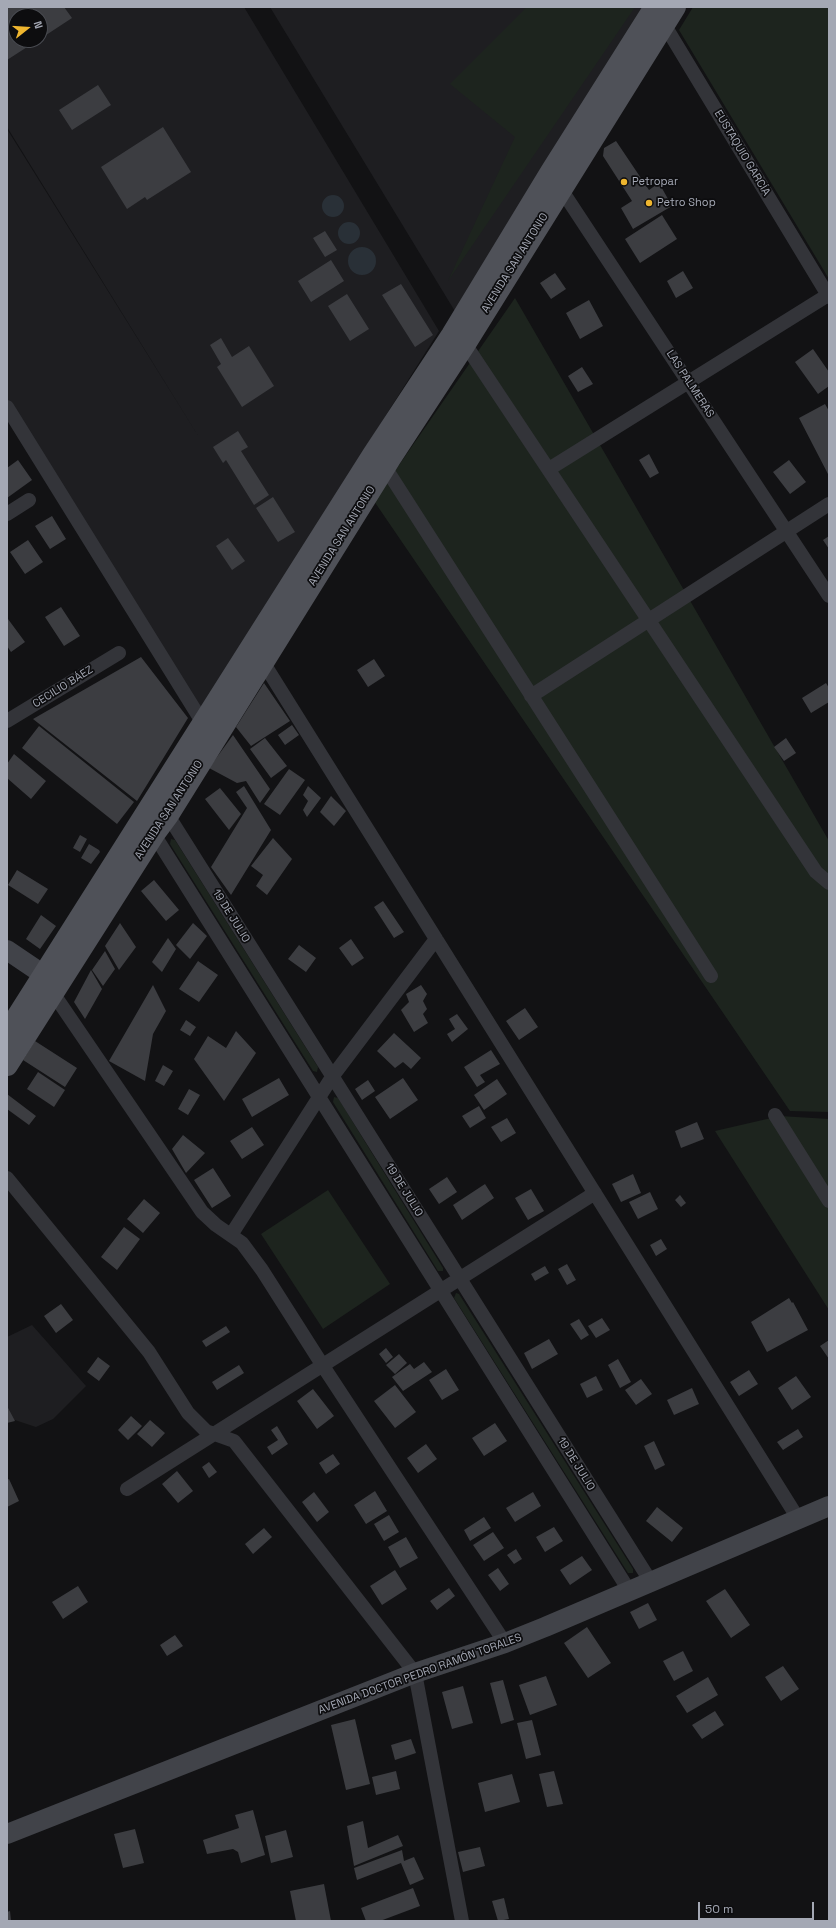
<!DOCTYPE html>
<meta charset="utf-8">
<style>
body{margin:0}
#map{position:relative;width:836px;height:1928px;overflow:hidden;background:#121214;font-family:"Space Grotesk",sans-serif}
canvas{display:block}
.frame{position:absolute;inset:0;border:8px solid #a4a8b4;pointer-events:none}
.north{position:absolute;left:8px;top:8px;width:40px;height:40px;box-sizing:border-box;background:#0d0d0f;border:1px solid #494b51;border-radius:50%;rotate:73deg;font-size:11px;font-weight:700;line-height:16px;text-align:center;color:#a4a8b4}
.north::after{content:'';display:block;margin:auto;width:14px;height:18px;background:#efb62f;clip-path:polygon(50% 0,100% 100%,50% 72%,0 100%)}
.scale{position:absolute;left:698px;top:1902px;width:116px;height:18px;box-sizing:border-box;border:2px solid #a4a8b4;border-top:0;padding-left:5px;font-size:12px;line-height:14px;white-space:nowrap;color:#a4a8b4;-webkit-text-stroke:3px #0d0d0f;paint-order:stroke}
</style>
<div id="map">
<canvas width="836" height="1928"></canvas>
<div class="frame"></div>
<div class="north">N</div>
<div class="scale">50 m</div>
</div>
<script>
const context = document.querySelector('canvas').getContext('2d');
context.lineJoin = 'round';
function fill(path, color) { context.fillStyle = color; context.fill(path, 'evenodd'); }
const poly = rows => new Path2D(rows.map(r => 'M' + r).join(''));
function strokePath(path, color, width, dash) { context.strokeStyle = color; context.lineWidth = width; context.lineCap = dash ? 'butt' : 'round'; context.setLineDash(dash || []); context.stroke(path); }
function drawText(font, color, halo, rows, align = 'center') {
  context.font = font + ' "Space Grotesk",sans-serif'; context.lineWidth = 3.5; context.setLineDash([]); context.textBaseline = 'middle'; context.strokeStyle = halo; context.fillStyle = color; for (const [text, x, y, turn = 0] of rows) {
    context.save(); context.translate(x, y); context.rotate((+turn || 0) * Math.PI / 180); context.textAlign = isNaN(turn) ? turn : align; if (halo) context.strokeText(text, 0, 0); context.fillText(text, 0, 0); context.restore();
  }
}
fill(poly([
 [7,7,244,7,439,331,201,709,7,399,7,129,202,442,7,127],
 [16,16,40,16,40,40,16,40],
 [270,7,647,7,456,313],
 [32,1325,86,1386,53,1419,36,1427,15,1420,7,1422,7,1337]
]), '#1e1e21');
fill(poly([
 [527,7,635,7,448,281,515,137,450,84],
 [693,7,829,7,829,279,679,30],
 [515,298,829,841,829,1112,790,1111,374,501],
 [171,839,175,840,318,1067,317,1072,313,1071,170,844],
 [334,1097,338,1098,443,1268,443,1271,438,1271,333,1102],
 [780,1116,829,1119,829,1310,715,1131],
 [328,1190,390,1284,323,1329,261,1234],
 [456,1293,459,1294,633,1569,633,1573,628,1573,454,1298]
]), '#1d241e');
fill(poly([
 '322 206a11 11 0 1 1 22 0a11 11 0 1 1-22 0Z',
 '338 233a11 11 0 1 1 22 0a11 11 0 1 1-22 0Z',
 '348 261a14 14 0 1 1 28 0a14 14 0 1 1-28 0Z'
]), '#293037');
fill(poly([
 [7,7,64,7,72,18,40,39,40,16,16,16,16,40,38,40,7,60],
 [98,85,111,105,72,130,59,110],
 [163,127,191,172,147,200,145,197,127,209,101,167],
 [616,141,649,190,659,183,672,206,633,229,621,208,632,201,603,156,604,148],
 [662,215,677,239,640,263,625,239],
 [325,231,337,250,325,257,313,238],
 [331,260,344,281,311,302,298,281],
 [683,271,693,288,676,298,667,281],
 [555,273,566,289,551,299,540,283],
 [401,284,433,335,415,347,382,295],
 [347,294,369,329,350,341,328,306],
 [589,300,603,326,580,339,566,313],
 [221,338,232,357,249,346,274,386,242,407,217,367,221,364,210,345],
 [813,349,829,372,829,386,818,394,795,362],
 [582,367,593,384,578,392,568,376],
 [825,404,829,411,829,476,799,418],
 [238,431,248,447,241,451,269,495,254,505,226,460,223,463,213,447],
 [649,454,659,473,650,478,639,460],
 [18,460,32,480,7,498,7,468],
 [789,460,806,482,790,494,773,472],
 [273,497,295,532,278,542,256,508],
 [52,516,66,539,50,549,35,526],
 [829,536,829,549,823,540],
 [228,538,245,561,232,570,216,546],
 [28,540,43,562,25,574,10,552],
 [61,607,80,636,64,646,45,617],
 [8,619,25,642,11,652,7,646],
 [141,657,188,718,137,801,33,719],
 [374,659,385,676,368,687,357,670],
 [264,683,290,721,251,746,236,727],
 [826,683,829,688,829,702,811,713,802,698],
 [292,725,299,735,285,745,278,735],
 [39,726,134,802,117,824,22,748],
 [233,735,270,789,260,803,246,781,237,783,209,768],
 [265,738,287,766,271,778,250,749],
 [786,738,796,753,784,761,774,747],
 [14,754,46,781,31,799,7,778,7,764],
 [289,769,305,780,280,815,264,804],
 [244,786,271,830,231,895,211,867,247,808,236,792],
 [308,786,321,798,307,817,303,810,308,801,303,795],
 [220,788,241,814,229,830,205,799],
 [331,796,346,811,334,826,320,812],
 [80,835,87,839,80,852,73,848],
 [273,838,292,859,267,895,256,886,263,875,251,866],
 [89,844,99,850,100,852,91,864,81,858],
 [17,870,48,889,38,904,8,885],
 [154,880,179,910,166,921,141,891],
 [383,901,404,932,394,938,374,907],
 [41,915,56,926,40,949,26,939],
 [120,923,136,947,119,970,105,946],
 [193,923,207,936,190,959,176,945],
 [168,938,176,949,162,972,152,962],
 [351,939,364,958,352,966,339,948],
 [299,945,316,958,306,972,288,959],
 [105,951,115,969,103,986,92,970],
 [198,961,218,975,199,1002,179,989],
 [91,970,102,989,85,1019,74,1002],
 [153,985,166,1011,153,1034,145,1081,109,1061],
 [421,985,427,994,423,1001,427,1009,423,1014,428,1023,414,1032,401,1010,409,1002,406,994],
 [525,1008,538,1027,519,1040,506,1021],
 [457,1014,468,1029,452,1042,447,1034,455,1029,449,1019],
 [186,1020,196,1027,190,1036,180,1030],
 [236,1031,256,1053,224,1101,194,1059,208,1036,226,1048],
 [394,1033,421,1058,411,1069,403,1062,395,1068,377,1051],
 [35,1041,77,1068,65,1087,23,1060],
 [491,1050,500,1064,480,1075,485,1082,477,1087,464,1067],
 [163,1065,173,1071,164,1086,155,1081],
 [38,1072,65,1090,54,1107,27,1089],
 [279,1078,289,1095,252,1117,242,1099],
 [403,1078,418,1100,390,1119,375,1097],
 [497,1079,507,1094,484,1110,474,1095],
 [368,1080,375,1091,362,1100,355,1089],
 [189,1089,200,1095,188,1115,178,1109],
 [7,1094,36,1116,29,1125,7,1109],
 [479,1106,486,1118,470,1128,462,1116],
 [507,1118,516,1133,501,1142,491,1127],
 [697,1122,704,1139,681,1148,675,1131],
 [252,1127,264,1145,242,1159,230,1141],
 [183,1135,205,1153,186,1173,172,1149],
 [213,1168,231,1196,212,1208,194,1180],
 [633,1174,641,1193,621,1202,612,1184],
 [447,1177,457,1192,439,1204,429,1189],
 [485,1184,494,1198,462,1220,453,1205],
 [531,1189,544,1211,528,1220,515,1198],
 [650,1192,658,1209,638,1219,629,1202],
 [680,1195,686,1203,681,1207,675,1200],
 [144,1199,160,1213,143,1233,127,1219],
 [124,1227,140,1239,117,1270,101,1257],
 [661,1239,667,1249,656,1256,650,1245],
 [567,1264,576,1280,567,1285,558,1269],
 [545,1266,549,1273,535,1281,531,1274],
 [789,1298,792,1303,793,1302,808,1330,767,1352,751,1322],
 [61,1304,73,1320,56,1333,44,1316],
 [602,1318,610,1330,596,1338,588,1326],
 [579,1319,589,1335,581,1340,570,1324],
 [226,1326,230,1332,206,1347,202,1341],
 [549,1339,558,1354,532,1369,524,1353],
 [829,1340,829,1359,820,1346],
 [386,1348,393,1357,386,1363,379,1354],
 [399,1354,407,1363,395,1374,386,1365],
 [98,1357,110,1366,99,1381,87,1372],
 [618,1359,631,1382,620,1388,608,1365],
 [424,1362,432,1372,403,1391,392,1377,410,1364,414,1369],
 [239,1365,244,1373,217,1390,212,1382],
 [446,1369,459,1390,442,1400,429,1380],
 [749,1370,758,1384,739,1396,730,1382],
 [596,1376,603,1390,587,1398,580,1384],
 [796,1376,811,1397,792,1410,778,1388],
 [641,1379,652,1394,636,1405,625,1390],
 [395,1385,416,1412,395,1428,374,1401],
 [692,1388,699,1404,674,1415,667,1400],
 [313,1389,334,1416,317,1429,297,1401],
 [7,1406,15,1421,7,1423],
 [131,1416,142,1426,128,1440,118,1430],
 [150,1420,165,1433,152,1447,137,1434],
 [495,1423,507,1441,484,1456,472,1438],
 [277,1426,288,1444,272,1455,267,1447,278,1440,271,1430],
 [798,1429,803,1437,783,1450,777,1442],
 [654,1441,665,1465,655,1470,644,1446],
 [426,1444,437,1459,418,1473,407,1458],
 [333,1454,340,1464,326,1474,319,1463],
 [209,1462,217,1472,209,1478,202,1467],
 [177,1471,193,1491,178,1503,162,1484],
 [9,1479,19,1501,7,1507,7,1480],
 [375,1491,387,1511,366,1524,354,1505],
 [314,1492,329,1512,317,1522,302,1502],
 [533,1492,541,1506,515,1522,506,1508],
 [657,1507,683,1528,672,1542,646,1521],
 [389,1515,399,1532,384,1541,374,1524],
 [484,1517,491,1528,470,1541,464,1530],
 [554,1527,563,1541,545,1552,536,1537],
 [264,1528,272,1537,253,1554,245,1544],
 [493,1532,504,1548,484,1561,473,1545],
 [406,1537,418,1558,400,1568,388,1547],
 [516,1549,522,1559,514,1564,507,1555],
 [582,1556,592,1570,570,1585,560,1570],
 [498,1568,509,1584,500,1591,488,1575],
 [395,1570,407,1589,382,1605,370,1586],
 [78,1586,88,1602,63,1619,52,1602],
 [449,1588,455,1596,437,1610,430,1601],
 [725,1589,750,1625,731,1638,706,1601],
 [648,1603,657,1620,639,1629,630,1612],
 [587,1627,611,1663,588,1678,564,1643],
 [175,1635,183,1646,167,1656,160,1645],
 [683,1651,693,1671,674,1681,663,1661],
 [783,1666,799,1689,781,1701,765,1677],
 [546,1676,557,1705,530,1715,519,1685],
 [708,1677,718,1695,687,1713,676,1696],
 [503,1680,514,1720,501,1724,490,1683],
 [463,1686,473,1723,452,1729,442,1692],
 [715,1711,724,1725,702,1739,692,1725],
 [355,1719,370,1784,346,1790,331,1725],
 [532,1720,541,1755,526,1759,517,1723],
 [411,1739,416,1753,395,1760,391,1745],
 [396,1771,400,1789,376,1795,372,1777],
 [554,1771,563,1804,547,1807,539,1774],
 [512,1774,520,1802,485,1812,478,1783],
 [253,1810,265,1855,241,1863,238,1852,233,1849,207,1854,203,1840,239,1828,235,1815],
 [363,1821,368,1848,398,1835,403,1846,354,1866,347,1826],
 [135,1829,144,1863,123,1868,114,1834],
 [286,1830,293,1857,271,1863,265,1836],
 [480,1847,485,1866,463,1872,458,1852],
 [402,1850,404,1861,414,1857,424,1879,410,1885,401,1863,357,1880,354,1868],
 [324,1884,331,1921,296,1921,290,1891],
 [413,1888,420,1906,380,1921,366,1921,361,1908],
 [504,1898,509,1919,498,1921,492,1901],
 [10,1911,11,1921,7,1921,7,1912]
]), '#3c3d41');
strokePath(poly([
 [661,19,829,297],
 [557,183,829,596],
 [459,340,465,344,816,872,829,883],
 [7,407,206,728],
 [385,467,711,976],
 [549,469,828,295],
 [7,514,29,500],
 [263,662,799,1520],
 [531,696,829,504],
 [7,721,119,653],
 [164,809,651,1582],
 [150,828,630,1592],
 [53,993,202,1212,216,1225,242,1243,262,1270,323,1366,505,1643],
 [775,1115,829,1201],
 [7,1178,149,1352,188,1413,206,1431,234,1441,415,1673,462,1921],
 [231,1235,332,1077,436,939],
 [127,1489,595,1193]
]), '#333439', 14);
strokePath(poly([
 [7,950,44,975,51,989],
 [7,1834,415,1673,505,1643,545,1627,829,1506]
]), '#414349', 20);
strokePath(poly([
 [7,1033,373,455,452,335,551,172,655,7],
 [7,1065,154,834,168,815,391,457,465,344,675,7]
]), '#4f5158', 22);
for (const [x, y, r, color] of [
 [624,182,4,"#efb62f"],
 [649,203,4,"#efb62f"]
]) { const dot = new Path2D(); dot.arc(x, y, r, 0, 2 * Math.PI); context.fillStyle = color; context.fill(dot); strokePath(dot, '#0d0d0f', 1.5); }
drawText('11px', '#a4a8b4', '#0d0d0f', [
 ["EUSTAQUIO GARCÍA",742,153,59],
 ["AVENIDA SAN ANTONIO",515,263,-58],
 ["LAS PALMERAS",690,384,57],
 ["AVENIDA SAN ANTONIO",342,536,-58],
 ["CECILIO BÁEZ",63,687,-32],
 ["AVENIDA SAN ANTONIO",169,810,-57],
 ["19 DE JULIO",231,916,58],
 ["19 DE JULIO",404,1190,58],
 ["19 DE JULIO",576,1464,58],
 ["AVENIDA DOCTOR PEDRO RAMÓN TORALES",420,1674,-20]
]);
drawText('11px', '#a4a8b4', '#0d0d0f', [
 ["Petropar",632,182],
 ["Petro Shop",657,203]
], 'left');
</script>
